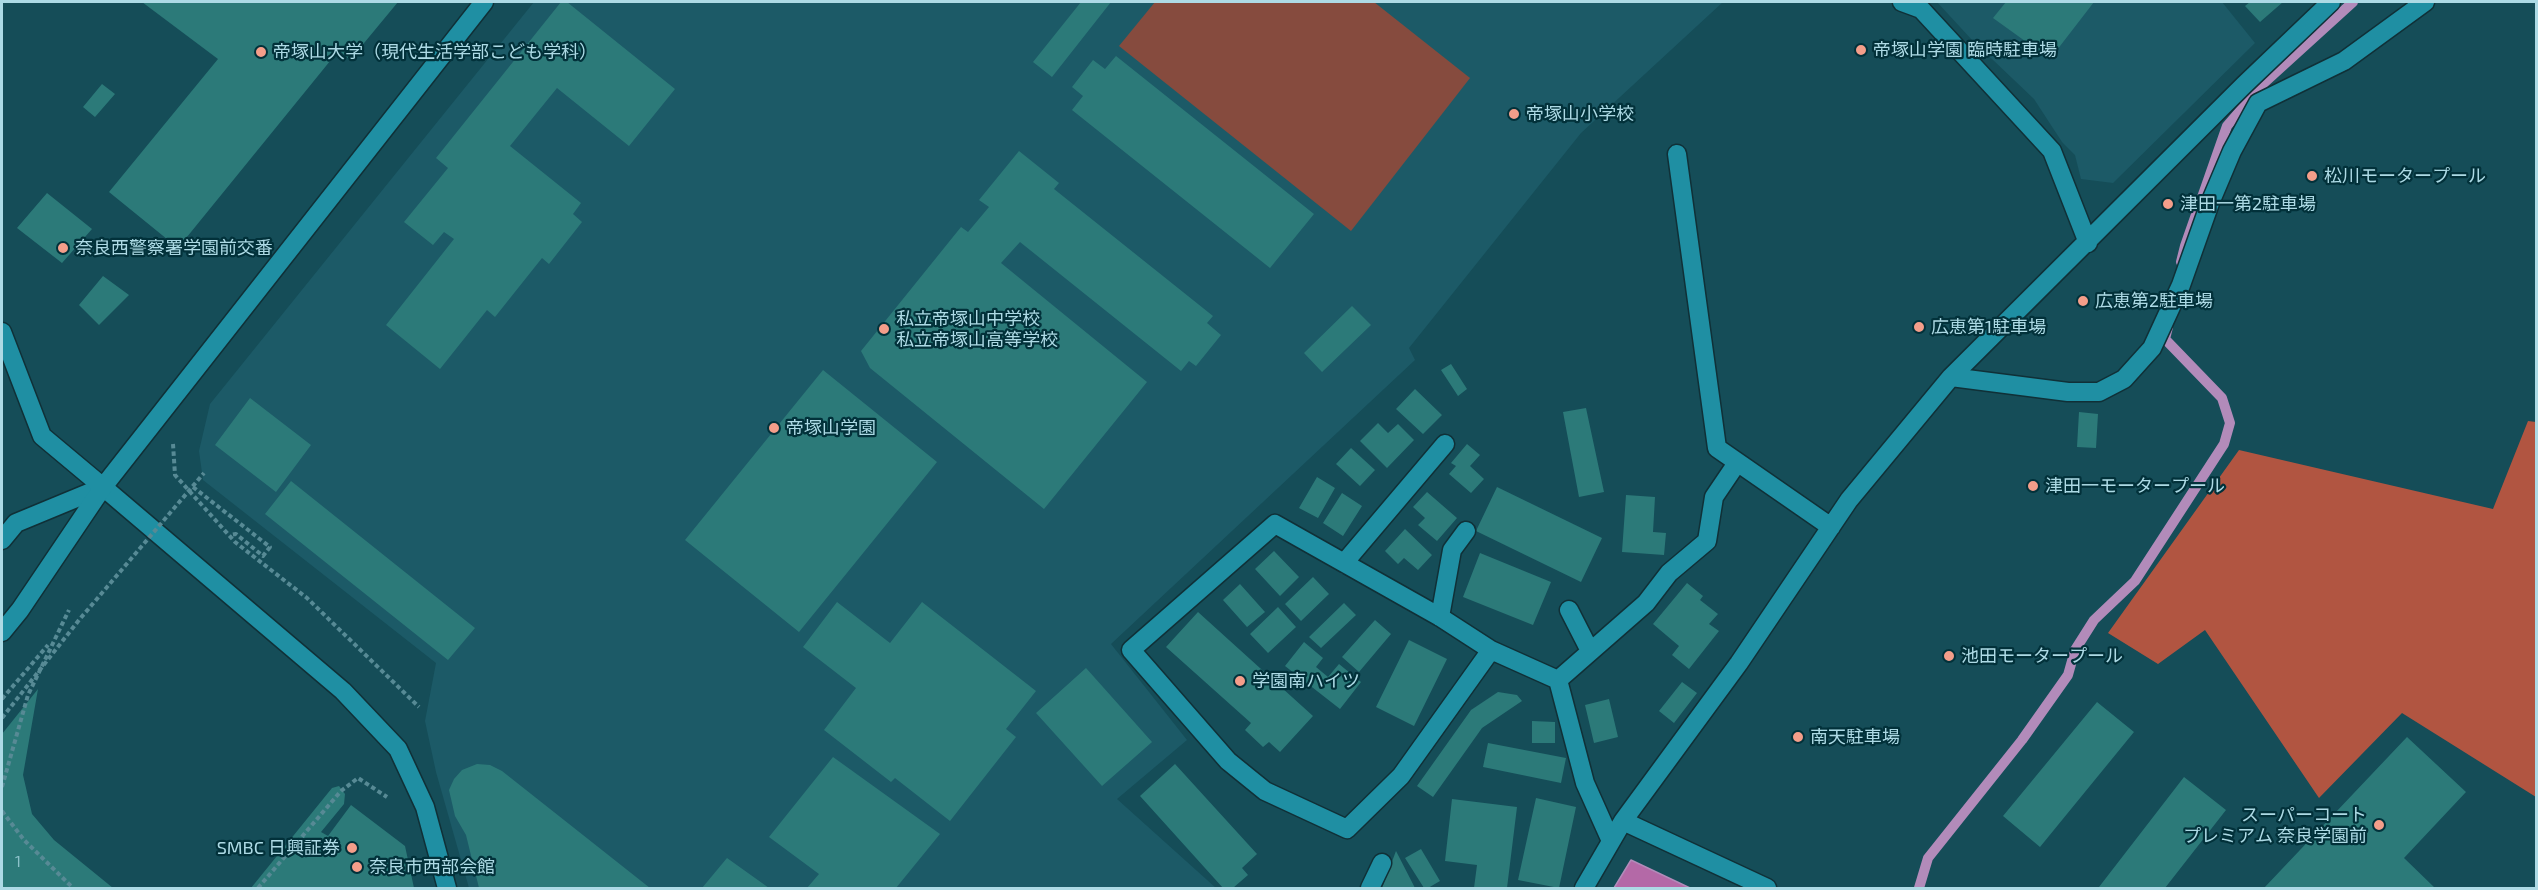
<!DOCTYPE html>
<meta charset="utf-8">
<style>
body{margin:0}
#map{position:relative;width:2538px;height:890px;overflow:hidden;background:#154d58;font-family:"Exo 2",sans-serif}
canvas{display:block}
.frame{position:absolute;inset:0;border:3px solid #addae5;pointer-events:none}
</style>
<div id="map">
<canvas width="2538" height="890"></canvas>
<div class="frame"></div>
</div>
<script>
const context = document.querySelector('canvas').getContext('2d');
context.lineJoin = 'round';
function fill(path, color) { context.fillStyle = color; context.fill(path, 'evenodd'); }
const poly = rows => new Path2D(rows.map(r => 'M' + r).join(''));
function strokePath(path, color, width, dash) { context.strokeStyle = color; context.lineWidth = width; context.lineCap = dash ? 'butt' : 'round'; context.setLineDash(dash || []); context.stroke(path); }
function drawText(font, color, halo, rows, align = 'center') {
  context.font = font + ' "Exo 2","Noto Sans JP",sans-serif'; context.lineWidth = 4.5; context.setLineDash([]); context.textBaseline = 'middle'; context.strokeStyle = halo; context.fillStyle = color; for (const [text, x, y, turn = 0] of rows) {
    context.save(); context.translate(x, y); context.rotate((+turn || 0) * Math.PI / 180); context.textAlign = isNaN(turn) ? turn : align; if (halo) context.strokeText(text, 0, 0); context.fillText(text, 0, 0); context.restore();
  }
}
fill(poly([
 [534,2,1723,2,1581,133,1409,348,1415,360,1111,644,1187,740,1117,799,1216,888,469,888,436,772,425,721,436,663,203,480,199,451,210,404],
 [1937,2,2222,2,2255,43,2113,183,2081,179,2075,155,2062,142,2034,99,1972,40]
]), '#1c5a67');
fill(poly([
 [1155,2,1374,2,1470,78,1351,231,1119,46]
]), '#864b3e');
fill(poly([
 [2528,421,2536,422,2536,797,2402,713,2319,798,2205,630,2158,664,2108,633,2239,450,2493,509]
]), '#b15541');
const water = poly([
 [1631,860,1690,888,1614,888,1631,860]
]);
fill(water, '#b469a7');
strokePath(water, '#b28bba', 1.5);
strokePath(poly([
 [2181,262,2185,246,2227,126,2265,82,2353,2],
 [1919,888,1928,858,2022,740,2068,675,2075,650,2094,620,2135,581,2224,444,2230,423,2222,398,2165,339,2168,327]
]), '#b28bba', 10);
fill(poly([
 [142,2,398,2,350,60,339,50,178,248,109,192,218,59],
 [561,2,567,2,675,89,629,146,557,88,510,146,581,203,573,214,582,222,549,264,542,258,495,317,487,310,440,369,386,325,454,239,444,232,433,245,404,222,448,168,436,158],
 [1081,2,1111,2,1052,77,1033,62],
 [2006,2,2094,2,2050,59,1993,18],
 [2250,2,2283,2,2260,22,2245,6],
 [1116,56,1314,214,1270,268,1072,110,1083,96,1072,87,1093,60,1105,69],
 [102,84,115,94,95,117,83,107],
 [1019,151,1059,183,1054,189,1213,316,1207,323,1221,335,1196,366,1189,361,1181,371,1020,242,1001,263,1147,382,1044,509,870,368,861,351,961,227,968,232,989,207,979,200],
 [47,193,92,229,62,263,17,228],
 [103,276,129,295,99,325,79,305],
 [1352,306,1371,325,1322,372,1304,353],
 [1451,364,1467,389,1458,396,1441,370],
 [823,370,937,462,799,632,685,540],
 [1415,389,1442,415,1423,434,1396,409],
 [250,398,311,445,276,492,215,445],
 [1586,408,1604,492,1579,497,1563,412],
 [2079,412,2098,414,2096,448,2077,447],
 [1378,423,1388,433,1398,424,1414,440,1387,468,1360,441],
 [1467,444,1480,455,1470,466,1484,479,1471,493,1449,474,1456,466,1451,463],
 [1351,448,1375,470,1360,486,1336,464],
 [1317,477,1335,488,1318,518,1299,508],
 [291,481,475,628,448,660,265,514],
 [1497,487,1602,538,1581,582,1476,531],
 [1427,492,1457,518,1437,541,1418,525,1425,518,1413,507],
 [1342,493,1362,506,1343,536,1323,523],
 [1626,495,1655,497,1653,532,1666,533,1664,555,1622,552],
 [1405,529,1432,555,1418,570,1404,558,1398,564,1385,551],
 [1274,551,1299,577,1280,596,1255,569],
 [1480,553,1551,582,1533,625,1463,597],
 [1313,577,1329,594,1301,621,1285,604],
 [1687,583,1703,596,1700,600,1718,614,1709,624,1719,631,1689,669,1672,655,1679,646,1653,624],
 [1240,584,1265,612,1247,627,1223,600],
 [837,602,890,643,922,602,1036,691,1006,729,1016,737,950,821,895,778,891,782,824,730,856,688,803,647],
 [1344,603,1356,615,1321,648,1309,637],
 [1278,607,1296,627,1268,653,1250,634],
 [1198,612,1313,716,1280,752,1269,742,1263,747,1245,730,1251,723,1166,647],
 [1375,620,1391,634,1359,672,1342,657],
 [1409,640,1447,659,1414,726,1376,707],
 [1304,642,1323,658,1316,667,1328,677,1339,664,1361,682,1340,709,1285,666],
 [1086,668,1152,742,1102,786,1036,713],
 [1682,682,1697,693,1674,723,1659,711],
 [38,689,23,775,32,814,54,840,113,888,2,888,2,734],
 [1498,692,1517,695,1522,701,1482,728,1433,797,1417,786,1471,710],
 [1609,699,1618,737,1594,743,1585,705],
 [2097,702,2134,732,2040,847,2003,816],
 [1532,721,1555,722,1555,743,1532,743],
 [2407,737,2466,792,2404,858,2434,887,2433,888,2264,888],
 [1488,743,1566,758,1561,783,1483,767],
 [833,757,940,834,896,888,807,888,819,874,769,837],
 [477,764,490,765,502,771,650,888,479,888,466,835,455,816,449,790,454,779,462,770],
 [1175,764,1257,854,1242,868,1248,875,1233,888,1223,888,1140,796],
 [2184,777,2226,810,2165,888,2101,888,2099,887],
 [339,786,345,794,344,804,321,832,328,836,351,805,405,846,414,888,251,888,332,788],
 [1536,798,1576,807,1559,888,1518,880],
 [1452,799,1517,807,1507,888,1474,888,1477,865,1445,861],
 [1421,849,1440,881,1428,888,1424,888,1405,858],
 [1396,851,1415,888,1382,888],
 [727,858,769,888,702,888]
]), '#2c7a79');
const street = poly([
 [1902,2,1921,9,2052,151,2088,243],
 [1677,154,1717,448,1831,527],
 [1951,377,2068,392,2099,392,2124,379,2152,348,2181,285,2210,203,2232,151,2258,103,2344,61,2425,2],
 [2,540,16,523,103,487,343,691,398,749,425,807,447,888],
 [1344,563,1445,444],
 [1569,610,1590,651],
 [1440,617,1452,550,1466,531],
 [1491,650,1401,776,1347,829,1265,791,1228,761,1131,650,1275,524,1440,617,1491,650,1558,680,1585,783,1611,841],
 [1558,680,1646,603,1669,573,1707,541,1714,497,1737,463],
 [1623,821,1767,888],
 [1370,888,1382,863],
 [1584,888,1623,821,1739,663,1849,500,1951,377,2244,85,2331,2]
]);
const secondary = poly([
 [2,332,42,436,103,487],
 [2,632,20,610,103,487,484,2]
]);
strokePath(street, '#103037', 21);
strokePath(secondary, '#103037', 21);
strokePath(poly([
 [173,444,175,475,235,542,307,598,419,707],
 [193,487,270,547,263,556,236,534,230,535],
 [2,699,48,645],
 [2,787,28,695,69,610],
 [2,811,24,840,73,888],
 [258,888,341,791,358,778,387,797]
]), '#578a95', 4, [4.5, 3]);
strokePath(street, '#1f8fa3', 18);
strokePath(secondary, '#1f8fa3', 18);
strokePath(poly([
 [2,718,79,620,204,473]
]), '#578a95', 4, [4.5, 3]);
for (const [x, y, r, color] of [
 [1861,50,6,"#f49e8a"],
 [261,52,6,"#f49e8a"],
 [1514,114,6,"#f49e8a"],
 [2312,176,6,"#f49e8a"],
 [2168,204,6,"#f49e8a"],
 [63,248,6,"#f49e8a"],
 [2083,301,6,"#f49e8a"],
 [1919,327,6,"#f49e8a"],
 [884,329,6,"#f49e8a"],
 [774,428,6,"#f49e8a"],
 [2033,486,6,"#f49e8a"],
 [1949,656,6,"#f49e8a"],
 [1240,681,6,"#f49e8a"],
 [1798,737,6,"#f49e8a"],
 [2379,825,6,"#f49e8a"],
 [352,848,6,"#f49e8a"],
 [357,867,6,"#f49e8a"]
]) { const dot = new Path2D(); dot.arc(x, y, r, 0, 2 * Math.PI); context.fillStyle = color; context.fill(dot); strokePath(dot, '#02313a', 2); }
drawText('15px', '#8dc2ca', null, [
 ["1",18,862]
]);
drawText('18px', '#addae5', '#02313a', [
 ["帝塚山学園 臨時駐車場",1873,50],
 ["帝塚山大学（現代生活学部こども学科）",273,52],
 ["帝塚山小学校",1526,114],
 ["松川モータープール",2324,176],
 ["津田一第2駐車場",2180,204],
 ["奈良西警察署学園前交番",75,248],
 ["広恵第2駐車場",2095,301],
 ["私立帝塚山中学校",896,319],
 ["私立帝塚山高等学校",896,340],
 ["広恵第1駐車場",1931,327],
 ["帝塚山学園",786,428],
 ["津田一モータープール",2045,486],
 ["池田モータープール",1961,656],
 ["学園南ハイツ",1252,681],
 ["南天駐車場",1810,737],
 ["スーパーコート",2367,815,"right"],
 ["プレミアム 奈良学園前",2367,836,"right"],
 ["SMBC 日興証券",340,848,"right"],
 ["奈良市西部会館",369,867]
], 'left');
</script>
